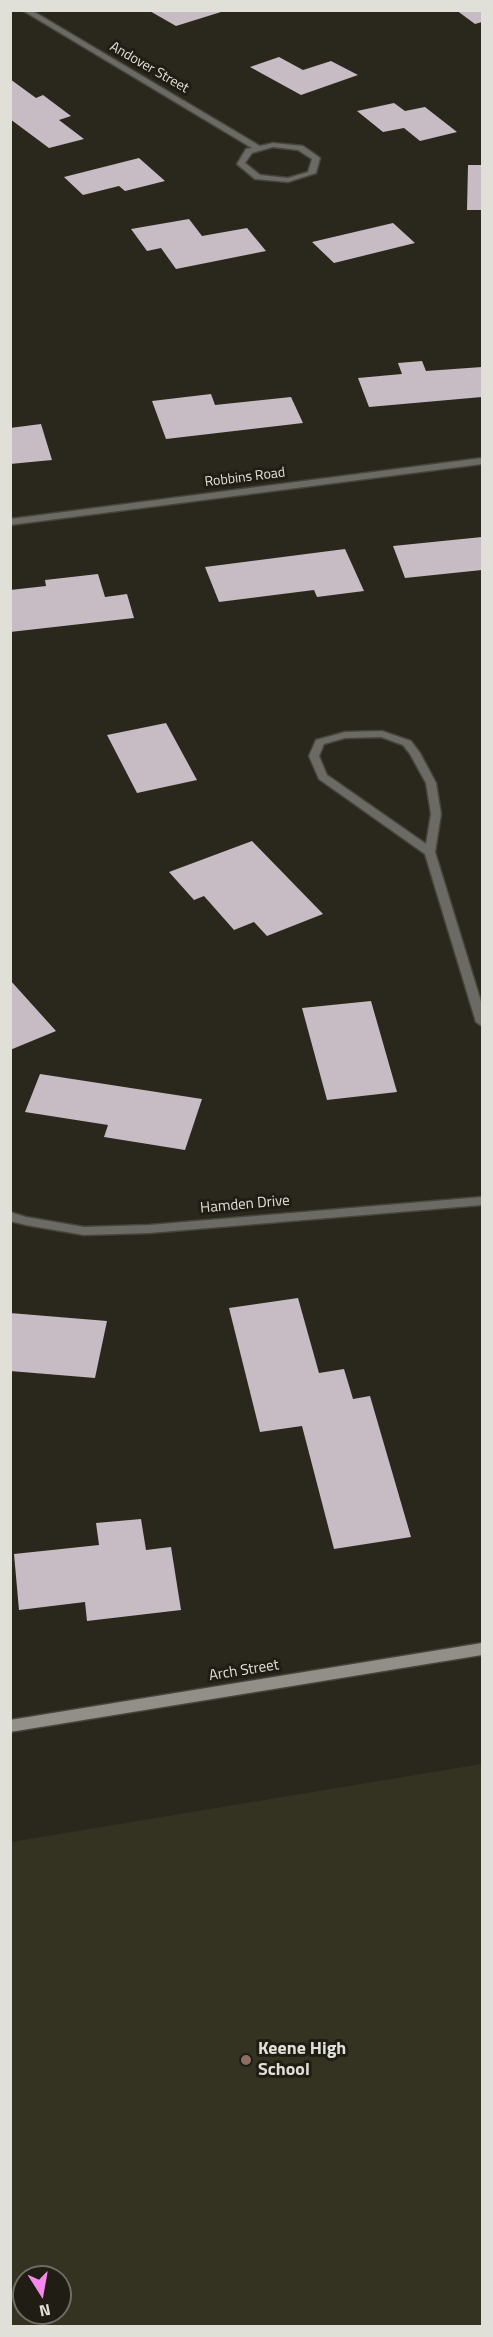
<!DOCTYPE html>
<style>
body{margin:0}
#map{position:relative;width:493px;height:2337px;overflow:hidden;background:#2a281d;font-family:"Titillium Web",sans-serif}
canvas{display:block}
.frame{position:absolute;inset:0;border:12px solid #e0dfd8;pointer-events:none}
.north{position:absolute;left:12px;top:2265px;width:60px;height:60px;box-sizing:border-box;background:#201e14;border:2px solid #6d6b62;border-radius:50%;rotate:169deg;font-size:16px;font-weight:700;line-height:24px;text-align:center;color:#e0dfd8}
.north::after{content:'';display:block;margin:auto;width:21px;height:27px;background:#f788ec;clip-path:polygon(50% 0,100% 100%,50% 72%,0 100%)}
</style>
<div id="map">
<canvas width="493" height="2337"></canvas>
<div class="frame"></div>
<div class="north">N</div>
</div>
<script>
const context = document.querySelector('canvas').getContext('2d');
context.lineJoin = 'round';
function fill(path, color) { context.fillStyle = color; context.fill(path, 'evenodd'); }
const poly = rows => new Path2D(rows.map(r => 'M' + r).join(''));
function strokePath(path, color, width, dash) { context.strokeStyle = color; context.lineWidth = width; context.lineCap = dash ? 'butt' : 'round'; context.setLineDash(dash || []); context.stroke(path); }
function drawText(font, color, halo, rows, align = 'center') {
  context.font = font + ' "Titillium Web",sans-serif'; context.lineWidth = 6; context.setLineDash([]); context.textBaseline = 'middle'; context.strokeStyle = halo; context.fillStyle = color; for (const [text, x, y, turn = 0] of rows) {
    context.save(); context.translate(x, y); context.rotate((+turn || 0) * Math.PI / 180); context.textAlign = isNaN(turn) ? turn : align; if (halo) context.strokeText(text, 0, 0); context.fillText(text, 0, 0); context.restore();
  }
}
fill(poly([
 [482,1764,482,2326,11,2326,11,1842],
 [24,2277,60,2277,60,2313,24,2313]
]), '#343221');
fill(poly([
 [148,10,219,10,221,12,176,26],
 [456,10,482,10,482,22,475,24],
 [279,57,303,70,331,61,358,75,301,95,250,67],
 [10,79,36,98,43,95,71,116,59,120,84,139,49,148,10,119],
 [394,103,405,111,425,107,457,132,420,141,404,128,383,132,357,111],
 [139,158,165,181,125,191,119,186,83,195,64,177],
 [468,165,482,165,482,210,467,210],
 [189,219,202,236,247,228,266,251,176,269,161,248,147,251,131,229],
 [393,223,415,243,334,263,312,242],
 [422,361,426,371,482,367,482,397,369,407,358,378,402,374,398,363],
 [211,394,215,405,291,397,303,423,166,439,152,401],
 [41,424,52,460,10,464,10,428],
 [482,537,482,570,405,578,393,546],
 [345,549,364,591,317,597,314,590,219,602,205,567],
 [98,574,105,597,127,594,134,618,10,632,10,590,46,586,45,580],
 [166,723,197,780,137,793,107,735],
 [252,841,323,914,267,936,254,922,234,930,204,896,194,900,169,872],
 [10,980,56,1031,10,1050],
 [371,1001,397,1092,327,1100,302,1008],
 [40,1074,202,1099,185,1150,104,1137,108,1125,25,1112],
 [298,1298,319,1373,344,1369,353,1399,370,1396,411,1537,334,1549,302,1426,260,1432,229,1308],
 [10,1313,107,1321,95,1378,10,1371],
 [141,1519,146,1550,171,1547,181,1610,87,1621,85,1602,19,1610,14,1554,99,1545,96,1523]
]), '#c7bbc4');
const street = poly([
 [22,10,31,10,260,146,273,143,303,146,320,158,316,173,288,182,255,179,237,164,246,149,252,148,22,10],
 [273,147,298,150,312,159,308,172,288,178,260,175,245,163,252,153,273,147],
 [482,458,482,464,10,525,10,519,482,458],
 [382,731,411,741,420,753,436,783,441,814,435,852,482,1005,482,1026,476,1022,425,854,319,779,309,756,316,740,345,732,382,731],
 [381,737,403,745,410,754,426,783,431,814,426,844,327,775,319,756,324,744,345,738,381,737],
 [482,1197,482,1205,149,1233,84,1235,26,1225,10,1221,10,1212,26,1217,84,1227,149,1225,482,1197]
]);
const secondary = poly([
 [482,1643,482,1655,10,1732,10,1720,482,1643]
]);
strokePath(street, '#47453b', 3);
strokePath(secondary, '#47453b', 3);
fill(street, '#6b6a64');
fill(secondary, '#918f87');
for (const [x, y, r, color] of [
 [246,2060,6,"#8d6e63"]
]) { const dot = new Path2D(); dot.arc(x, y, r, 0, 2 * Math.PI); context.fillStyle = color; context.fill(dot); strokePath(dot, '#201e14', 2); }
drawText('14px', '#e0dfd8', '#201e14', [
 ["Andover Street",149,68,30],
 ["Robbins Road",245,478,-7]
]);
drawText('15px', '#e0dfd8', '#201e14', [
 ["Hamden Drive",245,1205,-5],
 ["Arch Street",244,1671,-9]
]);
drawText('bold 18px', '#e0dfd8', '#201e14', [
 ["Keene High",258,2050],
 ["School",258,2071]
], 'left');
</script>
